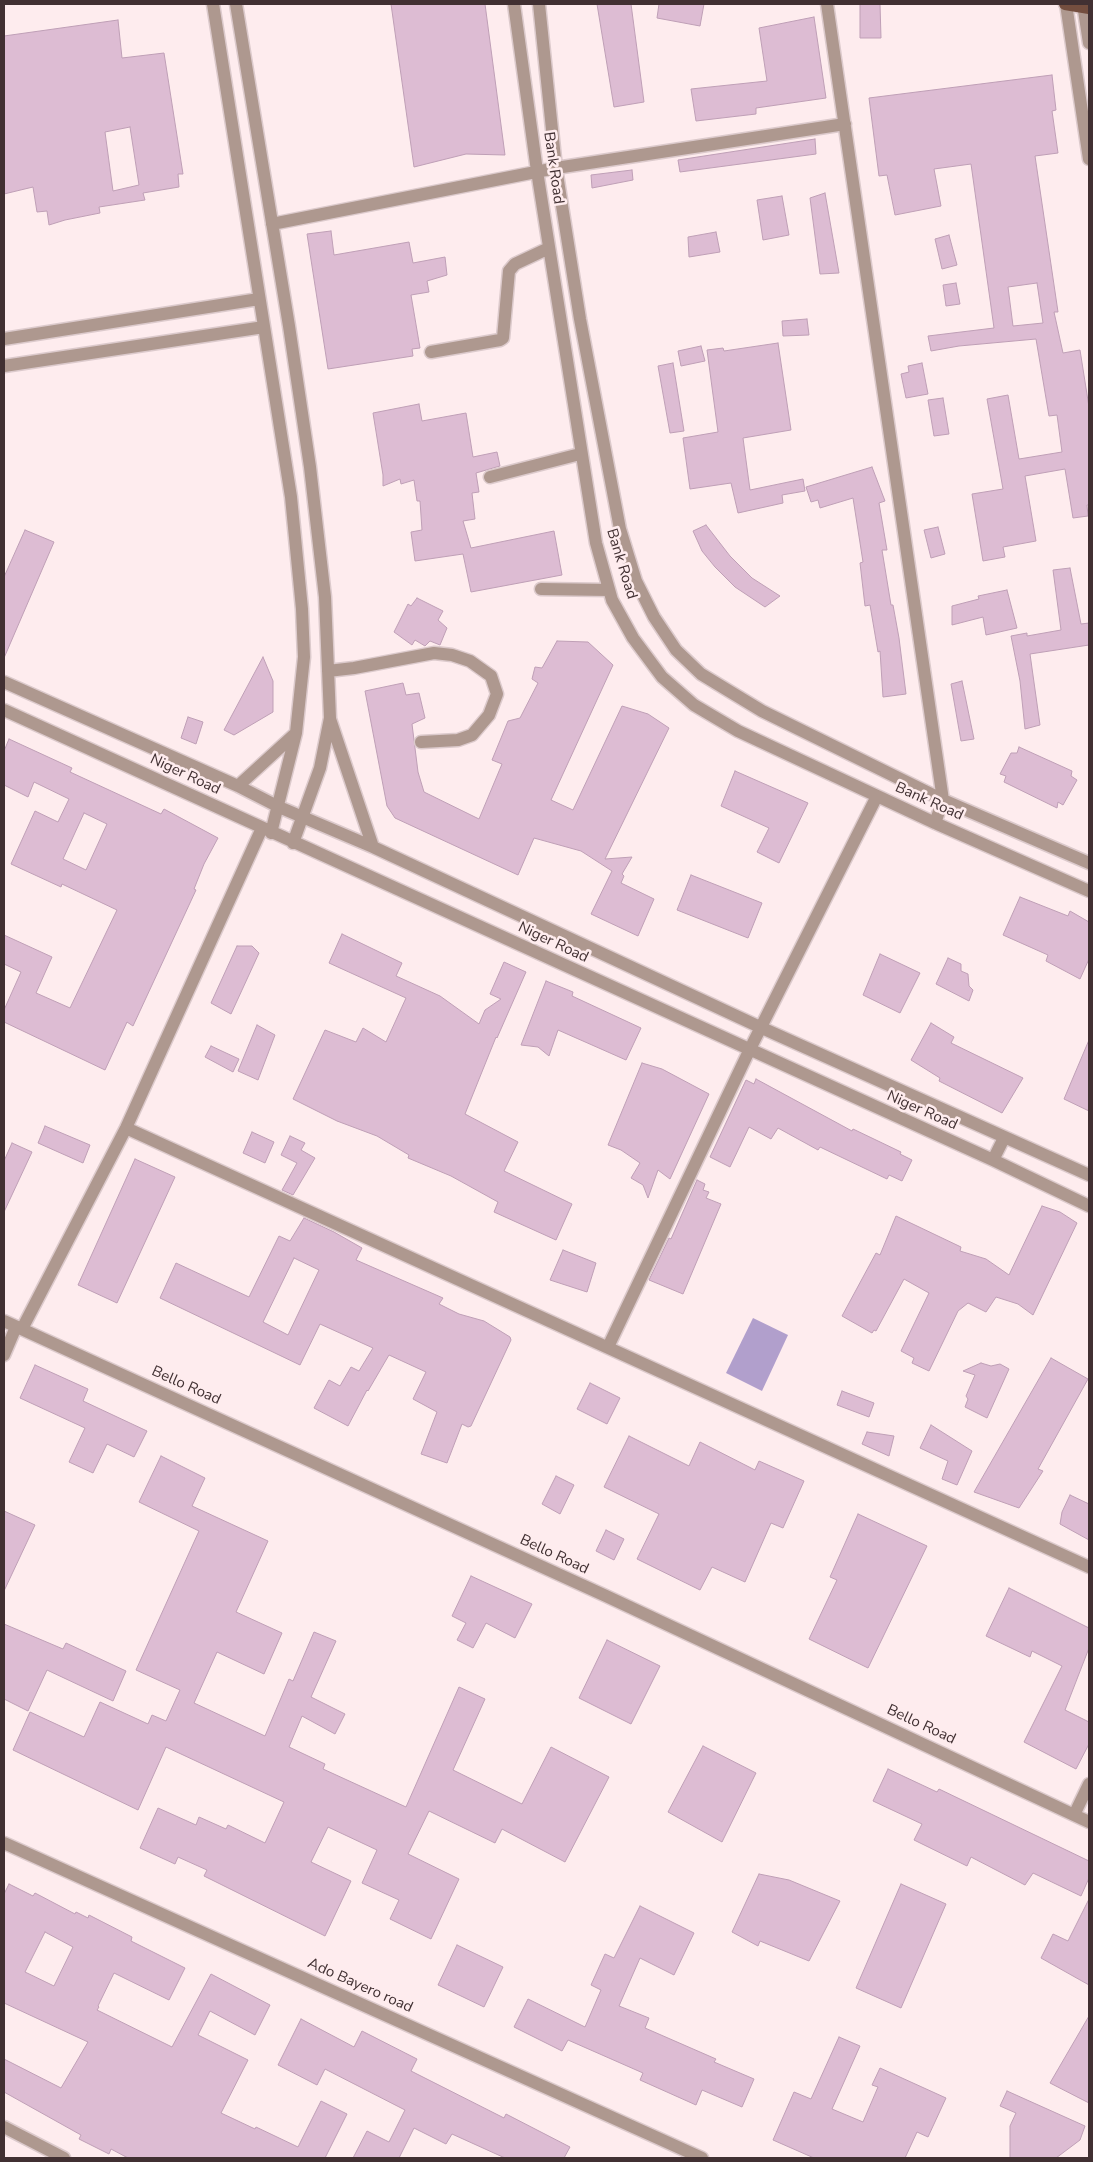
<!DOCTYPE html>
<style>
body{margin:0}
#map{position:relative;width:1093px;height:2162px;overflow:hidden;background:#feecee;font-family:"Nunito Sans",sans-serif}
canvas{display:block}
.frame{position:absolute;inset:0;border:5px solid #413032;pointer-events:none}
</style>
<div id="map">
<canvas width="1093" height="2162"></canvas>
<div class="frame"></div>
</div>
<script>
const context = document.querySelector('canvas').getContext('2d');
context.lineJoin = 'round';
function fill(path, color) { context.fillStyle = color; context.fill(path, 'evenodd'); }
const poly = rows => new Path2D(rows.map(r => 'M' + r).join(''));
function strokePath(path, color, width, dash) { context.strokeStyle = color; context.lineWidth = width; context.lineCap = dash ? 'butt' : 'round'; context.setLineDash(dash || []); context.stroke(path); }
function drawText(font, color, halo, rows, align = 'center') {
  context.font = font + ' "Nunito Sans",sans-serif'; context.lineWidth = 5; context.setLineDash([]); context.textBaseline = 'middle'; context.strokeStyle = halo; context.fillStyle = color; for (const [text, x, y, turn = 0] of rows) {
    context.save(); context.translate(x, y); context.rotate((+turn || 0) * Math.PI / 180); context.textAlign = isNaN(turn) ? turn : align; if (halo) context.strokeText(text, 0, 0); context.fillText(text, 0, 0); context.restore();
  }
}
fill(poly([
 [753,1318,788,1335,762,1391,726,1373]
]), '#b19fcc');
const building = poly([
 [391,4,485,4,505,155,466,154,414,167,391,4],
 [597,4,631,4,644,102,614,107,597,4],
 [659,4,704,4,700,26,657,18,659,4],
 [860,4,880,4,881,38,860,38,860,4],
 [814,17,826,98,756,108,756,114,696,121,691,89,767,81,759,28,814,17],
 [118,20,122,58,164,53,183,174,178,174,179,187,143,193,145,200,99,207,100,213,65,220,49,225,47,211,37,212,33,187,4,194,4,36,118,20],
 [130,127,139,185,113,191,105,132,130,127],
 [1052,75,1056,110,1052,111,1058,153,1035,156,1058,312,1054,312,1063,353,1080,350,1089,407,1089,505,1087,505,1088,516,1073,518,1065,469,1025,476,1036,541,1003,547,1005,557,983,561,972,494,1003,489,987,399,1008,395,1019,459,1062,452,1057,415,1049,416,1036,339,959,346,931,351,928,336,994,328,971,164,934,169,941,206,895,215,887,175,879,176,869,98,1052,75],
 [1037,283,1043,323,1013,326,1008,287,1037,283],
 [815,139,816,154,680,172,678,160,815,139],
 [632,170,633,180,592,188,591,175,632,170],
 [825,193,839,273,820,274,810,198,825,193],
 [782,196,789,235,763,240,757,200,782,196],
 [331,231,334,255,409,242,413,263,445,257,447,275,427,281,429,292,411,295,420,348,412,349,413,356,328,369,307,234,331,231],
 [716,232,720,252,689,257,688,237,716,232],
 [949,235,957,265,942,269,935,239,949,235],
 [956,283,960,304,946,306,943,285,956,283],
 [807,319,809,335,783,336,782,321,807,319],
 [778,343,791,430,743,438,750,490,803,479,805,491,782,495,783,503,738,513,731,483,690,489,683,438,718,432,707,350,723,348,724,351,778,343],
 [701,346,705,361,681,366,678,351,701,346],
 [673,363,684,431,670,433,658,366,673,363],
 [922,363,928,394,906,398,901,374,909,372,908,366,922,363],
 [943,398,949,434,934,436,928,400,943,398],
 [419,404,422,421,466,413,473,457,497,452,500,466,476,473,479,492,472,493,475,519,463,521,471,548,554,531,562,575,471,592,463,554,415,561,411,532,422,530,420,501,417,501,414,480,401,484,400,479,383,486,383,475,373,413,419,404],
 [872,467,885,501,879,503,887,550,882,550,891,605,893,605,899,638,906,694,883,697,880,651,878,652,870,605,865,606,860,563,863,562,853,498,820,508,818,500,811,502,806,487,872,467],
 [706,525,730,556,752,578,780,596,765,607,735,587,715,567,702,551,693,531,706,525],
 [938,527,945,554,931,558,924,530,938,527],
 [25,530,54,542,4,658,4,577,25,530],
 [1070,568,1081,624,1089,623,1089,645,1030,654,1040,725,1025,729,1020,681,1011,636,1027,633,1027,636,1061,630,1053,570,1070,568],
 [1007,590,1017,628,986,635,983,617,952,625,952,606,979,599,978,596,1007,590],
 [417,598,443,611,438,620,447,628,440,645,430,641,425,646,415,640,412,645,394,632,408,604,411,606,417,598],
 [557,641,588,642,613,665,551,800,573,810,622,706,648,714,669,728,605,859,632,857,622,874,624,876,621,883,654,899,638,936,591,914,612,871,581,851,534,838,518,875,395,818,387,806,365,691,403,683,406,695,419,693,425,718,412,724,418,772,424,792,479,819,502,764,492,760,508,721,520,718,538,683,532,679,535,667,542,668,557,641],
 [263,657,273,681,273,712,234,735,224,730,263,657],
 [962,681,974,739,961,741,951,684,962,681],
 [188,717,203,722,196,744,181,738,188,717],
 [9,739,72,768,70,772,161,814,164,809,218,838,204,864,194,889,196,890,133,1026,127,1022,105,1070,4,1022,4,1010,21,972,4,964,4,935,52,957,36,993,70,1008,117,910,62,884,61,887,11,864,35,811,58,822,69,799,34,782,28,797,4,785,4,751,9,739],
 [84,813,107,824,86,870,63,859,84,813],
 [1019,747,1072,771,1071,776,1077,780,1063,805,1058,802,1057,808,1004,782,1006,776,1000,774,1011,753,1017,753,1019,747],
 [735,771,808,803,779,863,757,852,769,828,721,806,735,771],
 [691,875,762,903,748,938,677,910,691,875],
 [1020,897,1068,916,1070,911,1089,922,1089,959,1080,979,1046,961,1048,955,1003,935,1020,897],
 [342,934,402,963,396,976,440,996,479,1024,485,1010,501,999,490,994,504,962,526,972,497,1038,496,1037,465,1114,518,1142,504,1171,572,1204,556,1240,494,1212,498,1202,451,1176,408,1158,409,1155,377,1136,337,1121,293,1099,325,1030,356,1042,363,1028,386,1042,406,998,329,963,342,934],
 [237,946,252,946,259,953,231,1014,211,1003,237,946],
 [880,954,920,973,900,1013,863,995,880,954],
 [948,958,961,964,961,971,968,974,969,986,973,990,969,1001,936,984,948,958],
 [546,981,573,992,572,996,641,1028,626,1060,558,1030,549,1056,538,1047,521,1045,546,981],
 [931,1023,954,1037,951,1043,1023,1078,1002,1113,939,1081,940,1078,911,1060,931,1023],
 [257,1025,275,1035,258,1080,238,1071,257,1025],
 [1089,1040,1089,1111,1064,1099,1089,1040],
 [211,1046,239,1059,233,1072,205,1057,211,1046],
 [642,1063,662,1069,709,1094,670,1179,658,1170,648,1198,643,1185,631,1178,640,1163,621,1150,608,1145,642,1063],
 [756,1079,852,1131,853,1129,901,1152,900,1154,912,1160,902,1181,889,1175,887,1179,820,1147,818,1150,778,1128,771,1139,749,1127,730,1167,710,1157,746,1080,754,1084,756,1079],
 [45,1126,90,1145,83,1163,38,1143,45,1126],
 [252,1132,274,1142,265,1163,243,1153,252,1132],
 [290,1136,305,1143,301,1150,315,1158,293,1195,282,1190,297,1163,281,1155,290,1136],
 [12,1143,32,1152,4,1212,4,1161,12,1143],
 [135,1159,175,1177,117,1303,78,1285,135,1159],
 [697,1180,705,1184,703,1190,709,1192,706,1198,721,1204,683,1294,649,1280,669,1238,671,1239,697,1180],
 [1042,1206,1060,1212,1077,1223,1033,1315,1018,1304,996,1297,986,1312,968,1303,958,1311,929,1371,912,1363,914,1358,901,1351,929,1293,904,1279,876,1331,874,1330,872,1333,842,1316,876,1253,880,1255,896,1216,961,1247,960,1251,986,1259,1009,1275,1042,1206],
 [304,1218,334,1232,362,1248,356,1260,443,1298,439,1304,459,1314,484,1321,510,1337,511,1340,471,1426,468,1427,462,1424,447,1463,421,1454,437,1412,413,1399,426,1372,389,1355,368,1391,367,1390,348,1426,314,1408,329,1380,340,1386,351,1367,359,1371,373,1348,320,1324,300,1365,160,1298,176,1263,249,1297,279,1236,290,1241,304,1218],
 [294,1258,319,1270,288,1335,263,1322,294,1258],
 [563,1250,596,1263,587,1292,550,1280,563,1250],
 [1051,1358,1088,1379,1038,1469,1043,1471,1019,1508,974,1492,1051,1358],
 [981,1363,991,1366,1000,1364,1009,1369,987,1418,965,1407,968,1399,966,1396,975,1375,963,1371,981,1363],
 [35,1365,88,1389,83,1401,147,1431,134,1457,107,1444,93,1473,69,1462,85,1428,20,1398,35,1365],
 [590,1383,620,1398,607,1424,577,1409,590,1383],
 [842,1391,874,1403,869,1417,837,1405,842,1391],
 [931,1425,972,1451,957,1485,942,1479,948,1461,920,1448,931,1425],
 [867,1432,894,1436,889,1456,862,1444,867,1432],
 [629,1436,689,1466,700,1442,755,1470,759,1461,804,1481,783,1528,771,1523,745,1582,712,1567,700,1590,637,1559,659,1514,604,1487,629,1436],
 [161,1456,205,1478,192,1506,268,1541,236,1612,282,1633,264,1674,217,1652,194,1703,265,1736,289,1679,293,1681,314,1632,336,1641,311,1697,345,1714,335,1734,302,1716,289,1747,325,1764,323,1769,406,1807,459,1687,485,1699,453,1770,522,1804,551,1747,609,1777,565,1862,502,1829,495,1843,429,1811,408,1854,459,1879,431,1939,390,1919,399,1900,362,1883,377,1850,328,1827,311,1862,351,1881,325,1936,204,1876,207,1870,178,1857,175,1864,140,1848,158,1808,196,1825,199,1817,226,1829,228,1825,265,1843,284,1802,166,1747,138,1810,13,1750,30,1712,84,1737,100,1702,148,1724,152,1715,166,1721,180,1690,136,1670,199,1531,139,1502,161,1456],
 [556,1476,574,1485,560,1514,542,1504,556,1476],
 [1070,1495,1089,1504,1089,1540,1060,1524,1062,1512,1070,1495],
 [4,1511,35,1525,4,1591,4,1511],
 [858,1514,927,1546,868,1668,809,1639,837,1580,830,1577,858,1514],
 [606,1530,624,1539,614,1560,596,1551,606,1530],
 [471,1576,532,1604,515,1638,486,1623,473,1648,457,1640,466,1623,452,1616,471,1576],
 [1009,1588,1089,1628,1089,1648,1065,1710,1089,1722,1089,1744,1076,1769,1024,1742,1062,1666,1032,1651,1030,1657,986,1636,1009,1588],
 [4,1624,63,1649,66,1643,126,1671,113,1701,47,1670,28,1711,4,1699,4,1624],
 [607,1640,660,1666,631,1724,579,1698,607,1640],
 [703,1746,756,1773,722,1842,668,1812,703,1746],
 [888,1769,937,1792,939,1789,1089,1861,1089,1878,1081,1896,1033,1873,1025,1885,971,1857,967,1866,914,1840,922,1824,873,1801,888,1769],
 [759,1874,789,1880,840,1901,809,1961,760,1941,758,1946,732,1932,759,1874],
 [9,1884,33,1896,35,1893,75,1914,76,1912,88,1918,89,1915,132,1937,131,1941,185,1968,169,2000,114,1973,98,2006,99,2007,97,2010,172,2047,211,1974,270,2005,255,2035,210,2011,198,2035,248,2060,221,2113,255,2129,256,2127,298,2147,321,2101,347,2114,325,2158,128,2158,111,2149,109,2154,79,2139,81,2135,4,2092,4,2059,61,2088,88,2042,4,2003,4,1894,9,1884],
 [45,1932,73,1947,54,1986,25,1972,45,1932],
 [901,1884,946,1904,901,2008,856,1988,901,1884],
 [1089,1899,1089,1985,1041,1958,1053,1934,1068,1941,1089,1899],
 [640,1906,694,1933,674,1975,640,1958,619,2006,649,2018,645,2028,716,2059,714,2062,754,2079,742,2107,702,2090,696,2105,640,2080,643,2073,568,2040,562,2051,514,2027,528,1999,585,2027,601,1990,591,1985,605,1954,614,1958,640,1906],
 [457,1945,503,1967,484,2007,438,1985,457,1945],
 [1089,2016,1089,2103,1050,2083,1089,2016],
 [301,2019,354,2047,362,2031,417,2059,411,2071,504,2118,506,2114,570,2147,564,2158,505,2158,452,2134,446,2144,414,2128,399,2158,353,2158,367,2131,389,2142,405,2110,325,2069,317,2085,278,2065,301,2019],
 [839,2037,860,2046,832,2109,863,2122,878,2087,872,2085,880,2068,946,2098,928,2137,917,2132,905,2158,814,2158,773,2140,794,2092,811,2099,839,2037],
 [1007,2091,1085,2126,1080,2140,1056,2158,1010,2158,1010,2126,1016,2113,1000,2106,1007,2091]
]);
fill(building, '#ddbcd3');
strokePath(building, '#bf9fb6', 1);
const minor = poly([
 [213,4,291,497,302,609,304,657,296,733,271,833],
 [236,4,289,326,310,467,325,597,330,718,320,768,293,843],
 [514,4,537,171,596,543,612,600,633,638,662,677,694,705,738,731,935,823,1089,891],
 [539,4,556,168,580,319,620,529,636,581,654,617,676,650,701,674,762,711,943,800,1089,863],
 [827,4,943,800,935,823],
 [1066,4,1089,159],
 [1083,4,1089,43],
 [272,224,556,168,845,124],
 [4,339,259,299],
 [431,352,500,340,503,338,509,271,515,264,549,248],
 [4,366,264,327],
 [490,477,580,454],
 [541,589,609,590],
 [328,671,354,668,434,653,452,655,470,661,491,676,497,694,489,715,472,735,458,740,421,742],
 [4,682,238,786,279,807,373,847,762,1028,1089,1175],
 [4,710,993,1160,1089,1206],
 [330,719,373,847],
 [238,786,296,733],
 [126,1128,1089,1567],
 [993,1160,1004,1138],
 [4,1321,606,1596,1089,1822],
 [22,1329,126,1128,262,828],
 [608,1347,749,1051,877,796],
 [4,1355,16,1327],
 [1074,1815,1089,1784],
 [4,1843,702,2158],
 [4,2127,64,2158]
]);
const major = poly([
 [1065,4,1089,8]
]);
strokePath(minor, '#dccacc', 15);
strokePath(major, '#dccacc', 15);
strokePath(minor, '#ae988f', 12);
strokePath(major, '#744e3f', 12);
drawText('15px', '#413032', '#feecee', [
 ["Bank Road",553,168,82],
 ["Bank Road",621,564,73],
 ["Niger Road",185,775,25],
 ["Bank Road",929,802,24],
 ["Niger Road",553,943,25],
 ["Niger Road",922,1111,24],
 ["Bello Road",186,1386,24],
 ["Bello Road",554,1555,25],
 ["Bello Road",921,1725,25],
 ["Ado Bayero road",360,1986,24]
]);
</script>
